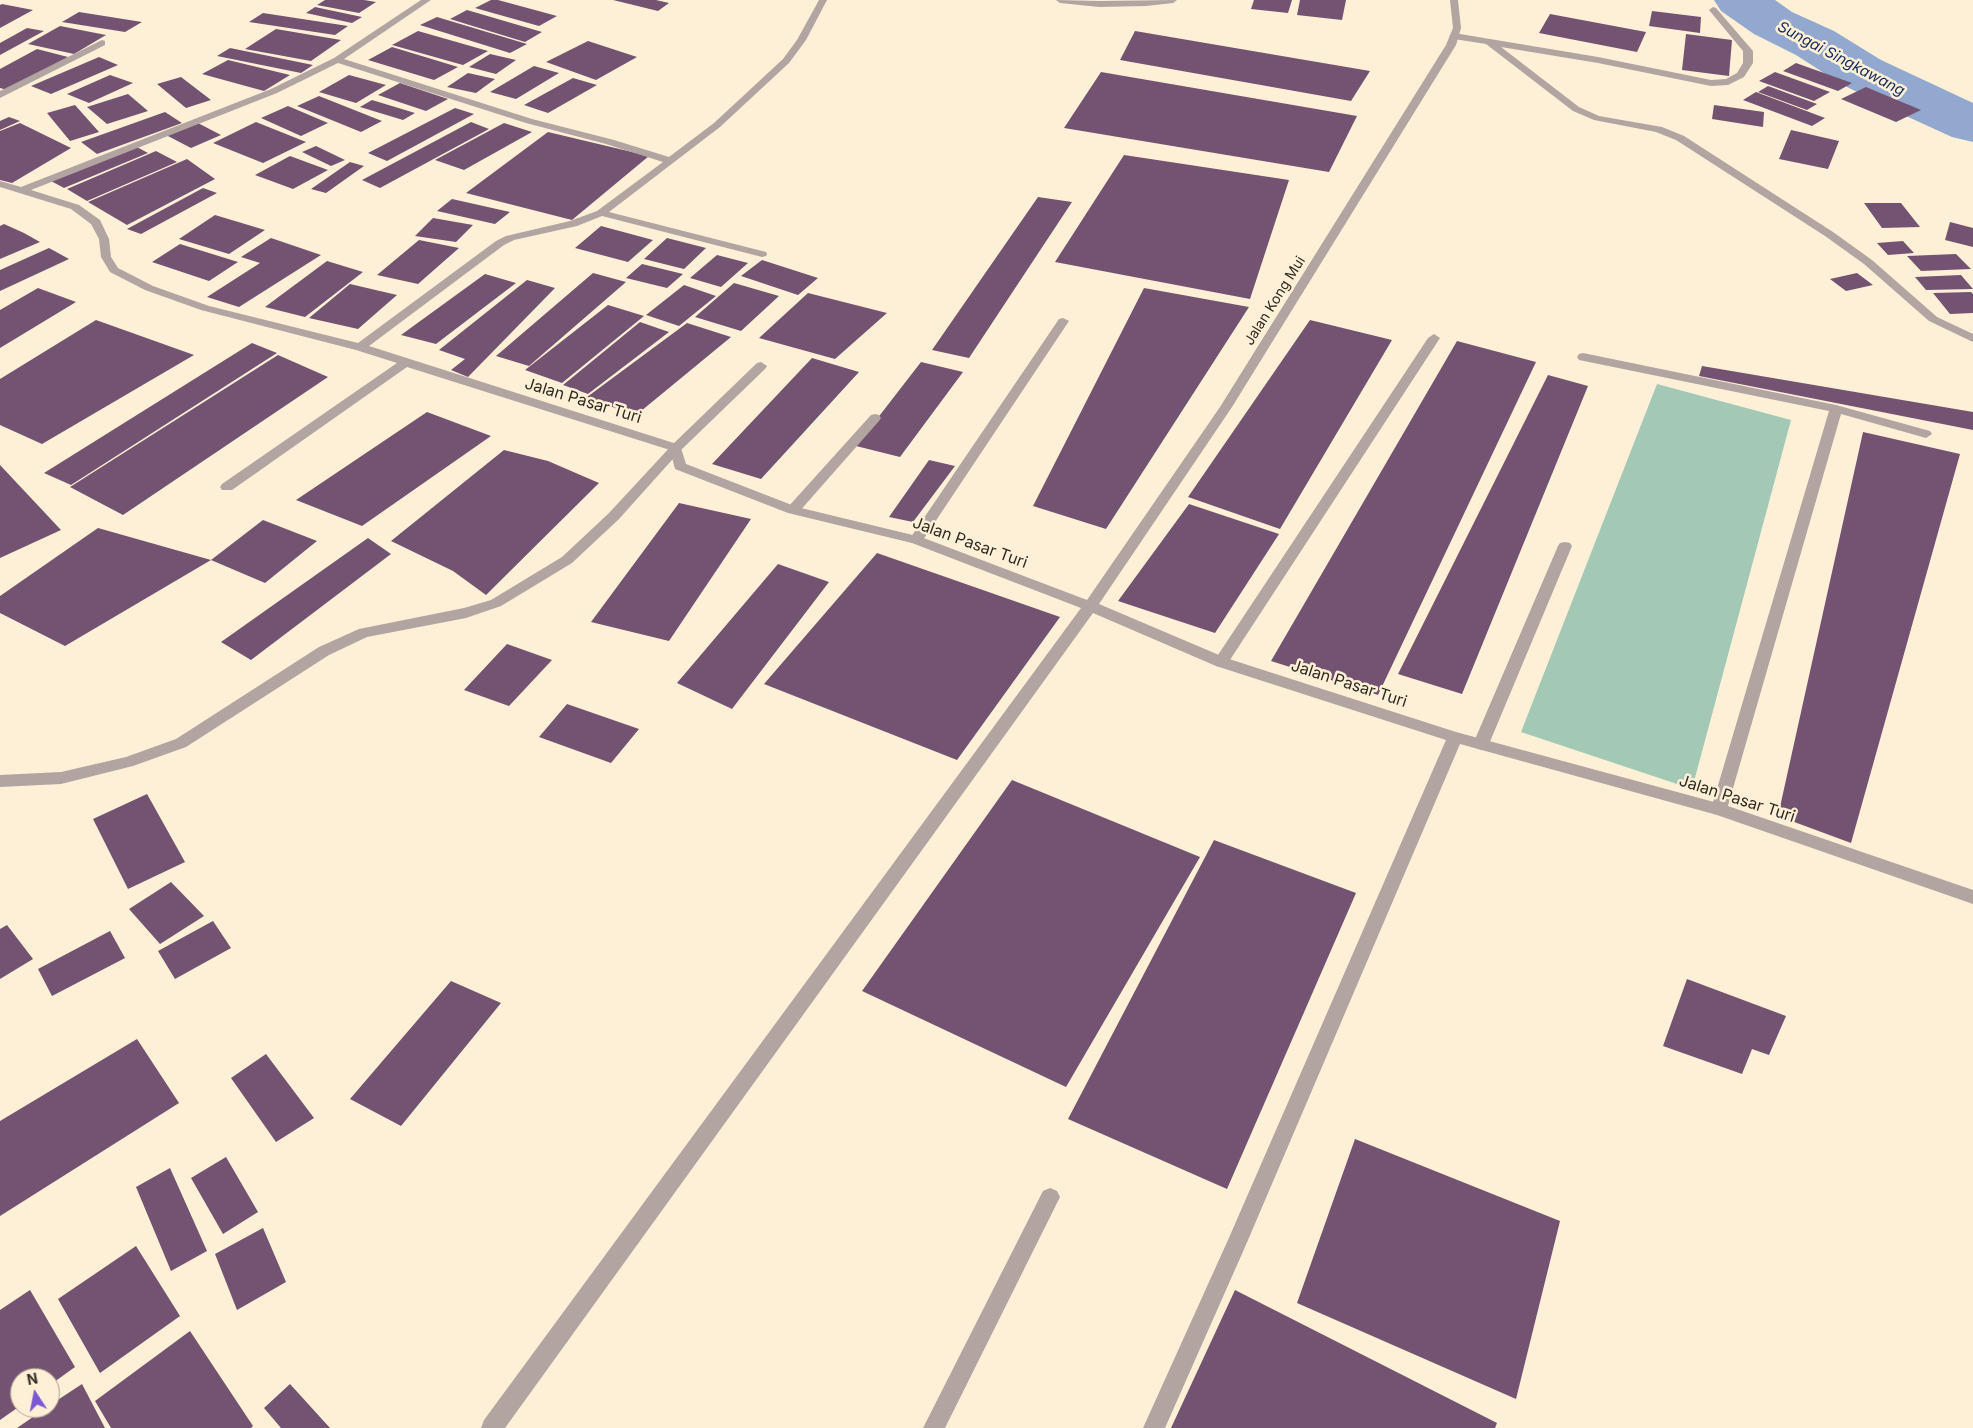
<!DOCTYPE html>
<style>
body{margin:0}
#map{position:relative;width:1973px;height:1428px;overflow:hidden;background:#fdf0d7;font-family:Inter,sans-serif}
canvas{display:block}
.north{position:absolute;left:10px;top:1368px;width:50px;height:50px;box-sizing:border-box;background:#fdf0d7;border:1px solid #aba18f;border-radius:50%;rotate:349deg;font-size:14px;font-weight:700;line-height:20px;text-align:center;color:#302b22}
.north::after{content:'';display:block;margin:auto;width:18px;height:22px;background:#7c59d3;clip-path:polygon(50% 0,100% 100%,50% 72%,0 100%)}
</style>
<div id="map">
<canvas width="1973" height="1428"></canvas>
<div class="north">N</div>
</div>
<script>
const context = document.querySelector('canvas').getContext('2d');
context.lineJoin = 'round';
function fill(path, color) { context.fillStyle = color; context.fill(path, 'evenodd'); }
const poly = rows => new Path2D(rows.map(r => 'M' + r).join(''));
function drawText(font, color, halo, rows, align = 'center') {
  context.font = font + ' Inter,sans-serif'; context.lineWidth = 5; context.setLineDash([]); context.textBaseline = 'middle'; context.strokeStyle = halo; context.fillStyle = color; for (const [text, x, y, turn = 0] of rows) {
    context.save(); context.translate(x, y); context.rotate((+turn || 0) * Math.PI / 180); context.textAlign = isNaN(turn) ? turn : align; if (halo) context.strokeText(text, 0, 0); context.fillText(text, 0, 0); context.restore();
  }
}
fill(poly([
 [1657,384,1791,420,1692,789,1521,732]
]), '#a3c9b6');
fill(poly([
 [1714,0,1775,0,1792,12,1834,31,1881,60,1973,103,1973,142,1952,137,1906,116,1841,84,1796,55,1754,34,1721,11,1714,0]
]), '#93a8cf');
fill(poly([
 [325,0,364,0,376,2,359,13,317,5],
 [491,0,498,0,557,16,539,26,475,8],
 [613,0,656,0,669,3,658,11],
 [1254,0,1292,0,1288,13,1251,9],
 [1300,0,1346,0,1342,20,1297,15],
 [2,4,33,10,0,28,0,5],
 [315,7,362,17,352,23,306,13],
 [467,10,542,32,525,42,450,19],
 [1652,11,1701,17,1700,33,1649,26],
 [79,12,142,22,125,32,62,22],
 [263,13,348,26,335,35,249,22],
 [1550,14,1646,32,1637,52,1539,33],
 [437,17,527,44,510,53,420,25],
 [60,26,106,35,74,54,28,44],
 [27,28,44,31,0,55,0,43],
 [276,29,341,40,311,61,245,49],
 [418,31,488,51,463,65,392,45],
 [1135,31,1370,71,1351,101,1120,60],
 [1686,34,1732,40,1729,76,1682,70],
 [588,41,637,57,596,80,546,62],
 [392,47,458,67,434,80,368,60],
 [230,48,313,65,301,73,217,56],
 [37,49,68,57,7,90,0,88,0,69],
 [490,54,516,60,496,74,469,67],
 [99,57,118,65,51,94,31,86],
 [228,60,290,75,264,91,202,74],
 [1796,63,1852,83,1838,91,1783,71],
 [534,66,559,73,516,99,490,92],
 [1101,72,1357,116,1329,172,1064,128],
 [1775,72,1830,92,1814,101,1759,81],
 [468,73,495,79,476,93,447,87],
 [110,75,133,83,89,103,67,94],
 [349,75,386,85,356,103,319,92],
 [181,77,211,100,186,108,157,84],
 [573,78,597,85,548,113,524,105],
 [400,83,448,99,426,111,378,95],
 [1768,86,1817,104,1807,110,1758,92],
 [1866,87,1921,110,1896,122,1841,99],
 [1756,92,1825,118,1812,126,1743,100],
 [128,94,148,111,107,124,87,107],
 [319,96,382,121,361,132,297,106],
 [372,100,415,113,403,120,360,107],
 [75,105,99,132,70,141,47,113],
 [1714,105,1764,112,1763,127,1712,119],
 [288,106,328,123,301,136,261,118],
 [455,108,474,114,387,161,368,153],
 [165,112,182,123,97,154,81,142],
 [9,117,20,121,0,130,0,121],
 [196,122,221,135,191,148,166,135],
 [256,122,306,142,263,163,213,143],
 [471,122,489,129,380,188,362,180],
 [20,123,71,148,12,183,0,180,0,131],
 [504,123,532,132,464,170,435,160],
 [1791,130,1839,141,1828,169,1779,159],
 [548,132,649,156,572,220,466,193],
 [135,146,148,153,64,188,51,181],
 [316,146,345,160,331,166,302,152],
 [156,151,177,162,87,201,67,189],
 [1124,155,1289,180,1250,299,1055,262],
 [290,156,328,170,293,189,255,175],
 [187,159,215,179,127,225,88,202],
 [350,162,364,166,326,193,311,189],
 [203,188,217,193,141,234,127,229],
 [1038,197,1072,202,969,358,932,350],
 [452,199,510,212,495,224,437,211],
 [1864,203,1901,203,1920,227,1882,228],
 [215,215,265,230,229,254,179,239],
 [433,218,473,225,456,242,415,236],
 [1950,222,1973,228,1973,247,1945,240],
 [4,224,24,233,40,242,0,259,0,226],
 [601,226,653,240,628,262,575,248],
 [271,238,321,255,239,307,207,297,260,263,241,257],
 [667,238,706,248,684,269,644,259],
 [419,240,459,248,418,284,377,275],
 [1903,241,1914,253,1888,255,1877,243],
 [180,244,238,262,209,281,152,262],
 [49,248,69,259,0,291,0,270],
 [1956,254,1971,269,1921,271,1907,256],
 [717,255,748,263,721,287,690,278],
 [762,260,818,278,798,295,741,276],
 [327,261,363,272,305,317,265,307],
 [642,264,683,274,667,288,626,278],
 [593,273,626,282,529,366,496,356],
 [1857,273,1873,285,1846,291,1830,279],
 [485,274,516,283,436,344,401,335],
 [1961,275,1973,289,1926,290,1915,277],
 [527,280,555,288,468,377,451,370,465,359,439,350],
 [734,283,779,296,741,331,695,317],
 [350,284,397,295,358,329,309,318],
 [684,285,716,296,679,326,646,315],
 [38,288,76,302,0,348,0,310],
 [1144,288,1249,307,1106,529,1033,506],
 [1971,292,1973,294,1973,313,1950,314,1933,293],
 [808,293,887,313,835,359,759,338],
 [608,305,644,316,562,383,525,370],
 [96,320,194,355,42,444,0,425,0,379],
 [1310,320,1392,340,1280,529,1188,497],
 [640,322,669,332,588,394,563,385],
 [687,323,731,337,635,416,587,397],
 [1457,341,1536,362,1378,695,1271,661],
 [252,343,277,353,71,485,44,473],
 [278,355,328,377,123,515,70,487],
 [812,358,859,372,761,479,712,464],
 [921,362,963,372,900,457,856,446],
 [1702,366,1973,412,1973,430,1699,376],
 [1548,375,1588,386,1462,694,1398,674],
 [427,412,491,436,362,526,296,500],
 [1863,432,1960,454,1851,843,1778,816],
 [504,450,548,461,599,483,486,595,453,571,391,541],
 [929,460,955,466,913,522,889,517],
 [0,465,61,530,0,558],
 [679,503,751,519,669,641,591,622],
 [1189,504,1279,534,1215,633,1118,601],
 [263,520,317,541,265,583,211,560],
 [98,528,211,560,65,646,0,613,0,596],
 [368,538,391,554,251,660,221,642],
 [877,553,1060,617,957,760,764,684],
 [778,564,829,582,732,709,677,683],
 [507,644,552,660,509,706,464,690],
 [567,704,639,729,611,763,539,737],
 [1012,780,1200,857,1066,1087,862,991],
 [147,794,185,862,128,889,93,819],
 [1214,840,1356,893,1227,1189,1068,1119],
 [171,882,204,916,160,944,129,909],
 [213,921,231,948,175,979,158,951],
 [7,925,33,959,0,979,0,929],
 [110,931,125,958,52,996,38,969],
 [1687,979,1786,1016,1769,1055,1752,1049,1742,1074,1663,1046],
 [451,981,501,1003,401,1126,350,1099],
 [137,1039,179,1103,0,1216,0,1121],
 [266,1054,314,1118,276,1142,231,1078],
 [1355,1139,1560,1221,1516,1399,1297,1303],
 [226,1157,258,1212,223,1234,191,1178],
 [170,1168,207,1251,171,1271,136,1187],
 [263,1228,286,1282,237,1310,215,1254],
 [136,1246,180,1316,100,1373,58,1299],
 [30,1290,75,1367,50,1385,50,1378,20,1378,20,1406,0,1420,0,1310],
 [1235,1290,1497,1423,1495,1428,1171,1428],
 [190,1331,253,1426,251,1428,111,1428,95,1401],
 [82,1384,105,1428,17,1428,46,1408,50,1408,50,1405],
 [290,1384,330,1428,281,1428,264,1408]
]), '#735371');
fill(poly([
 [1713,7,1716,8,1753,51,1753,63,1744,77,1728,85,1711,86,1598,63,1501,47,1579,107,1599,116,1662,127,1684,136,1833,232,1872,260,1937,317,1973,334,1973,342,1929,321,1864,264,1825,236,1676,140,1656,132,1594,120,1573,111,1486,44,1454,39,1449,36,1454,33,1598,57,1711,80,1726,79,1737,73,1743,63,1743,51,1709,10,1713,7],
 [102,40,105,41,105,45,0,98,0,91,102,40],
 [1063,318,1069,321,921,543,911,543,909,540,911,537,1059,319,1063,318],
 [1434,334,1440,338,1226,666,1221,667,1216,666,1214,662,1216,658,1428,338,1434,334],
 [1583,353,1836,405,1930,431,1932,434,1926,438,1841,414,1727,809,1725,813,1719,815,1713,813,1711,809,1829,411,1579,360,1577,357,1579,354,1583,353],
 [761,362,767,366,765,369,680,451,619,519,572,563,501,606,466,618,367,637,329,655,186,747,133,766,61,784,0,787,0,775,61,772,126,757,176,739,319,647,359,629,464,608,491,600,562,557,609,513,672,445,757,363,761,362],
 [875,414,879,415,881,418,879,421,798,513,788,513,786,510,788,507,871,415,875,414],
 [1565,542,1570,543,1572,546,1489,744,1486,748,1481,750,1476,748,1473,744,1558,546,1560,543,1565,542],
 [1050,1188,1057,1191,1060,1197,945,1428,923,1428,1043,1191,1050,1188]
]), '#b1a4a1');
fill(poly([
 [421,0,431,0,344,59,532,119,614,140,669,157,714,123,783,59,797,40,819,0,827,0,806,40,789,63,720,127,609,212,766,252,767,254,766,256,762,257,602,216,577,226,514,240,504,245,369,346,680,445,686,464,797,507,921,537,1087,600,1220,407,1446,45,1453,28,1450,0,1458,0,1461,28,1456,45,1232,407,1099,604,1226,658,1456,732,1725,805,1973,890,1973,904,1717,815,1460,744,1245,1247,1165,1428,1143,1428,1228,1240,1446,740,1216,666,1093,613,505,1428,481,1428,484,1420,1081,608,912,543,788,513,675,469,670,450,407,367,232,490,222,490,220,487,222,484,397,363,356,350,201,310,145,290,110,272,101,257,99,239,91,224,71,209,0,187,0,181,21,187,271,89,334,58,421,0],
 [338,63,526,123,606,144,663,162,597,211,570,221,506,236,496,241,358,343,209,306,153,286,118,268,111,257,109,239,100,220,79,205,31,190,277,93,338,63],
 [1056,0,1099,1,1177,0,1173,3,1146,6,1099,7,1060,3,1056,0]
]), '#b1a4a1');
drawText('14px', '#302b22', '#fdf0d7', [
 ["Jalan Kong Mui",1275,301,-58]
]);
drawText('italic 15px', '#162b5c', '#fdf0d7', [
 ["Sungai Singkawang",1841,59,28]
]);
drawText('16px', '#302b22', '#fdf0d7', [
 ["Jalan Pasar Turi",583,401,17],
 ["Jalan Pasar Turi",970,543,20],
 ["Jalan Pasar Turi",1349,684,18],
 ["Jalan Pasar Turi",1737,799,18]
]);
</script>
